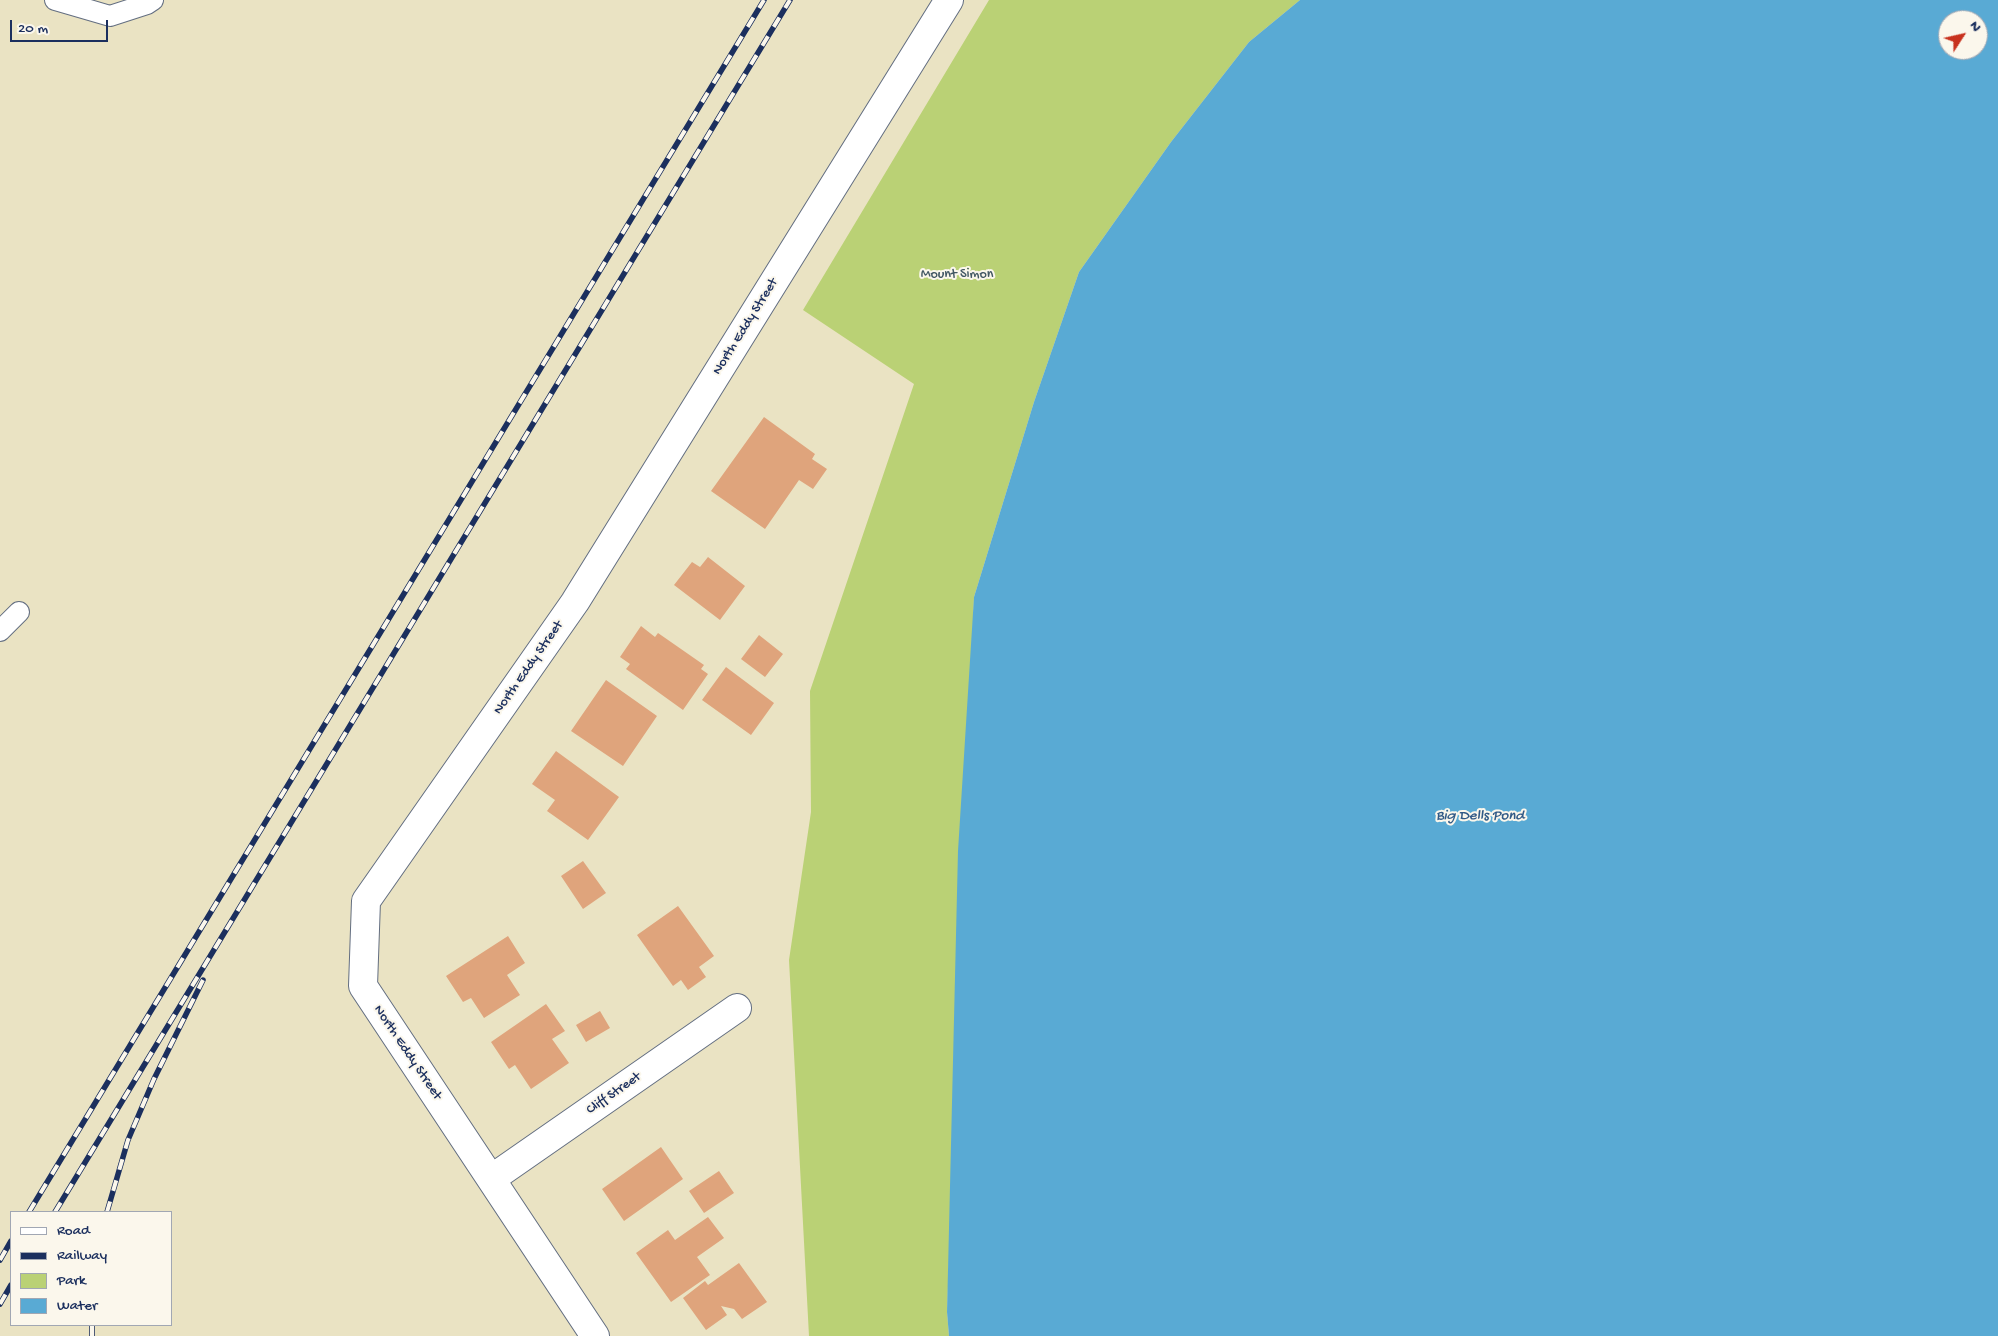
<!DOCTYPE html>
<style>
body{margin:0}
#map{position:relative;width:1998px;height:1336px;overflow:hidden;background:#eae3c3;font-family:"Gochi Hand",sans-serif}
canvas{display:block}
.legend{position:absolute;left:10px;top:1211px;width:162px;height:115px;box-sizing:border-box;background:#fbf7ec;border:1px solid #a1a7b3;margin:0;padding:6px 9px;list-style:none;font-size:15px;color:#1b2f5e}
.legend li{display:flex;align-items:center;gap:10px;height:25px}
.legend b{width:25px;border:1px solid #a1a7b3}
.north{position:absolute;left:1938px;top:10px;width:50px;height:50px;box-sizing:border-box;background:#fbf7ec;border:1px solid #a1a7b3;border-radius:50%;rotate:55deg;font-size:14px;font-weight:700;line-height:20px;text-align:center;color:#1b2f5e}
.north::after{content:'';display:block;margin:auto;width:18px;height:22px;background:#c8321e;clip-path:polygon(50% 0,100% 100%,50% 72%,0 100%)}
.scale{position:absolute;left:10px;top:20px;width:98px;height:22px;box-sizing:border-box;border:2px solid #1b2f5e;border-top:0;padding-left:6px;font-size:15px;line-height:18px;white-space:nowrap;color:#1b2f5e;-webkit-text-stroke:4px #fbf7ec;paint-order:stroke}
</style>
<div id="map">
<canvas width="1998" height="1336"></canvas>
<ul class="legend">
<li><b style="height:6px;background:#fff"></b>Road</li>
<li><b style="height:6px;background:#1b2f5e"></b>Railway</li>
<li><b style="height:14px;background:#bad175"></b>Park</li>
<li><b style="height:14px;background:#59aad4"></b>Water</li>
</ul>
<div class="north">N</div>
<div class="scale">20 m</div>
</div>
<script>
const context = document.querySelector('canvas').getContext('2d');
context.lineJoin = 'round';
function fill(path, color) { context.fillStyle = color; context.fill(path, 'evenodd'); }
const poly = rows => new Path2D(rows.map(r => 'M' + r).join(''));
function strokePath(path, color, width, dash) { context.strokeStyle = color; context.lineWidth = width; context.lineCap = dash ? 'butt' : 'round'; context.setLineDash(dash || []); context.stroke(path); }
function drawText(font, color, halo, rows, align = 'center') {
  context.font = font + ' "Gochi Hand",sans-serif'; context.lineWidth = 4; context.setLineDash([]); context.textBaseline = 'middle'; context.strokeStyle = halo; context.fillStyle = color; for (const [text, x, y, turn = 0] of rows) {
    context.save(); context.translate(x, y); context.rotate((+turn || 0) * Math.PI / 180); context.textAlign = isNaN(turn) ? turn : align; if (halo) context.strokeText(text, 0, 0); context.fillText(text, 0, 0); context.restore();
  }
}
fill(poly([
 [989,0,1300,0,1249,42,1171,142,1079,272,1034,402,974,597,947,1312,949,1336,809,1336,789,960,811,812,810,691,914,384,803,310]
]), '#bad175');
fill(poly([
 [1300,0,1998,0,1998,1336,949,1336,947,1312,958,851,974,597,1034,402,1079,272,1171,142,1249,42],
 [1948,20,1978,20,1978,50,1948,50]
]), '#59aad4');
fill(poly([
 [764,417,815,454,812,459,827,469,813,489,799,480,765,529,711,491],
 [708,557,745,586,720,620,674,585,692,562,700,567],
 [641,626,655,637,658,633,704,665,701,669,708,674,683,710,626,669,630,664,620,657],
 [759,635,783,654,765,677,741,659],
 [726,667,774,703,751,735,702,700],
 [606,680,657,716,623,766,571,731],
 [556,751,619,797,588,840,547,811,555,800,532,784],
 [583,861,606,893,583,909,561,876],
 [678,906,714,956,699,967,706,977,688,990,681,980,673,986,637,935],
 [508,936,525,963,507,975,520,995,484,1018,471,998,463,1002,446,976],
 [546,1004,565,1031,552,1039,569,1063,531,1089,515,1065,509,1069,491,1042],
 [600,1011,610,1028,586,1042,576,1025],
 [661,1147,683,1179,624,1221,602,1189],
 [719,1171,734,1193,704,1213,689,1191],
 [708,1217,724,1238,697,1257,710,1275,671,1302,636,1253,668,1230,675,1240],
 [739,1263,767,1302,742,1319,734,1309,721,1306,727,1315,706,1330,683,1298,705,1281,708,1285]
]), '#dfa47c');
const lane = poly([
 [55,0,110,16,147,4,153,0],
 [0,631,19,612]
]);
const street = poly([
 [491,1179,737,1008],
 [595,1336,363,986,366,901,575,602,949,0]
]);
strokePath(lane, '#636e81', 22);
strokePath(street, '#636e81', 30);
strokePath(lane, '#fff', 20);
strokePath(street, '#fff', 28);
const rail = poly([
 [29,1212,764,0],
 [55,1212,790,0],
 [107,1212,128,1140,154,1079,203,980],
 [0,1260,11,1241],
 [0,1304,11,1285],
 [92,1325,92,1336]
]);
strokePath(rail, '#1b2f5e', 5.5);
strokePath(rail, '#fbf7ec', 4, [11]);
drawText('14px', '#435864', '#fbf7ec', [
 ["Mount Simon",957,275]
]);
drawText('14px', '#1b2f5e', '#fbf7ec', [
 ["North Eddy Street",746,327,-58],
 ["North Eddy Street",529,668,-55],
 ["North Eddy Street",407,1053,56],
 ["Cliff Street",614,1094,-35]
]);
drawText('italic 15px', '#315a87', '#fbf7ec', [
 ["Big Dells Pond",1480,817]
]);
</script>
